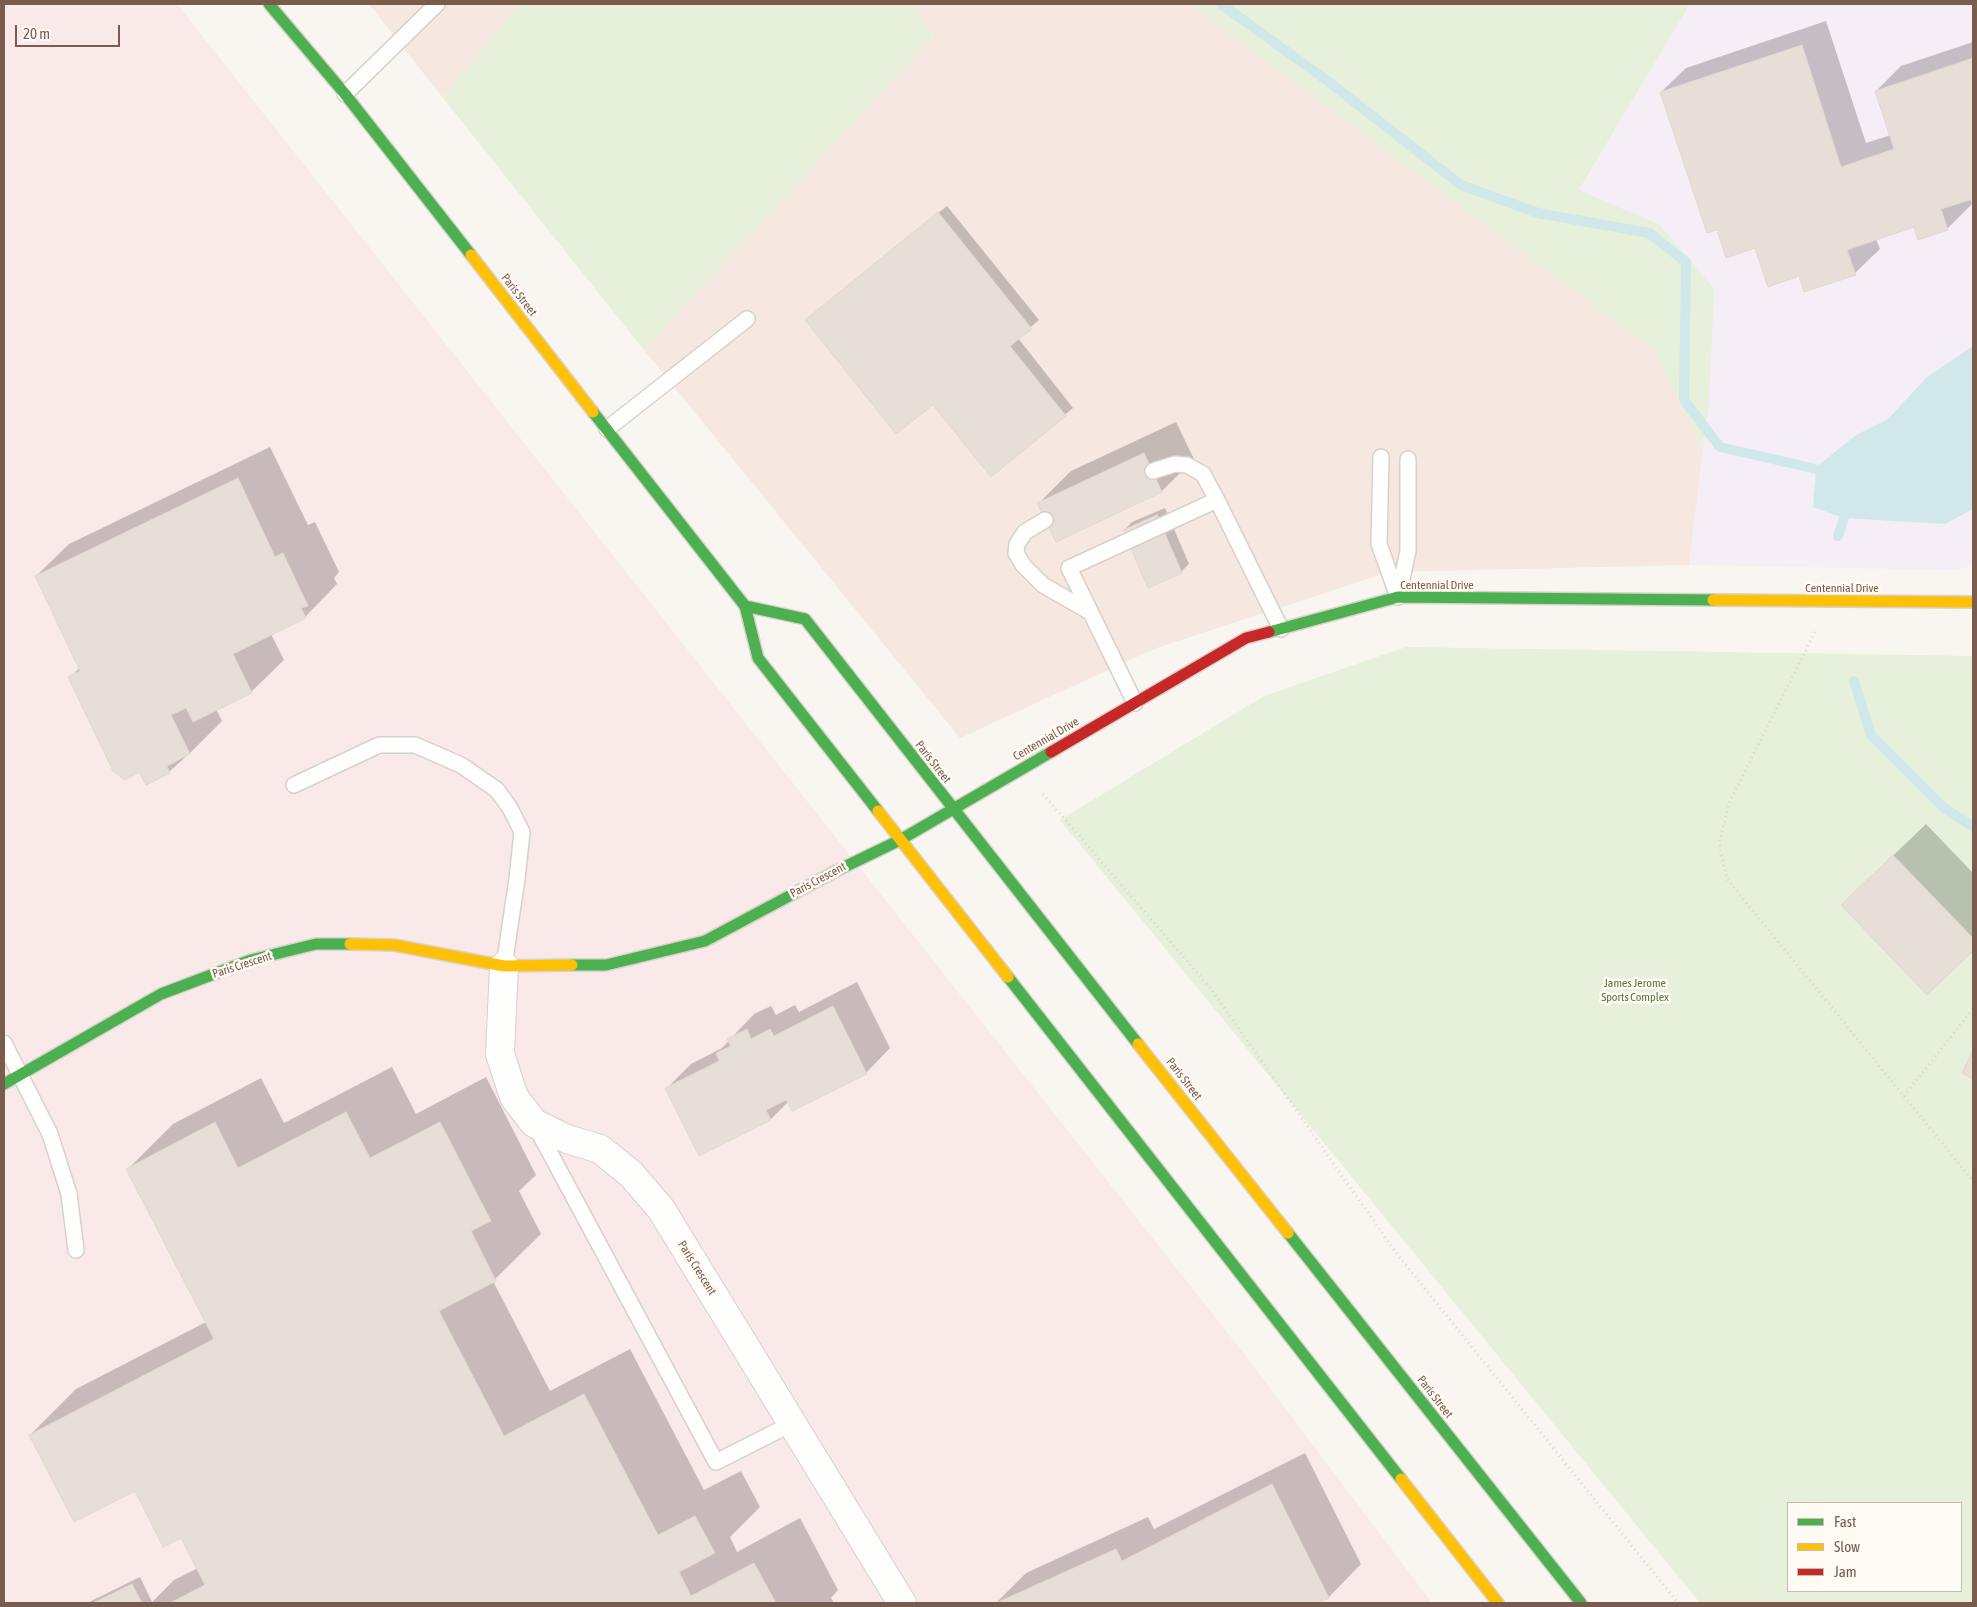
<!DOCTYPE html>
<style>
body{margin:0}
#map{position:relative;width:1977px;height:1607px;overflow:hidden;background:#f9f5f0;font-family:"Asap Condensed",sans-serif}
canvas{display:block}
.frame{position:absolute;inset:0;border:5px solid #7a5c4d;pointer-events:none}
.legend{position:absolute;left:1787px;top:1502px;width:175px;height:90px;box-sizing:border-box;background:#fffaf3;border:1px solid #cabbb1;margin:0;padding:6px 9px;list-style:none;font-size:15px;color:#7a5c4d}
.legend li{display:flex;align-items:center;gap:10px;height:25px}
.legend b{width:25px;border:1px solid #cabbb1}
.scale{position:absolute;left:15px;top:25px;width:105px;height:22px;box-sizing:border-box;border:2px solid #7a5c4d;border-top:0;padding-left:6px;font-size:15px;line-height:18px;white-space:nowrap;color:#7a5c4d;-webkit-text-stroke:4px #fffaf3;paint-order:stroke}
</style>
<div id="map">
<canvas width="1977" height="1607"></canvas>
<div class="frame"></div>
<ul class="legend">
<li><b style="height:6px;background:#4caf50"></b>Fast</li>
<li><b style="height:6px;background:#ffc107"></b>Slow</li>
<li><b style="height:6px;background:#c62828"></b>Jam</li>
</ul>
<div class="scale">20 m</div>
</div>
<script>
const context = document.querySelector('canvas').getContext('2d');
context.lineJoin = 'round';
function fill(path, color) { context.fillStyle = color; context.fill(path, 'evenodd'); }
const poly = rows => new Path2D(rows.map(r => 'M' + r).join(''));
function strokePath(path, color, width, dash) { context.strokeStyle = color; context.lineWidth = width; context.lineCap = dash ? 'butt' : 'round'; context.setLineDash(dash || []); context.stroke(path); }
function drawText(font, color, halo, rows, align = 'center') {
  context.font = font + ' "Asap Condensed",sans-serif'; context.lineWidth = 5; context.setLineDash([]); context.textBaseline = 'middle'; context.strokeStyle = halo; context.fillStyle = color; for (const [text, x, y, turn = 0] of rows) {
    context.save(); context.translate(x, y); context.rotate((+turn || 0) * Math.PI / 180); context.textAlign = isNaN(turn) ? turn : align; if (halo) context.strokeText(text, 0, 0); context.fillText(text, 0, 0); context.restore();
  }
}
fill(poly([
 [369,4,518,4,443,98],
 [915,4,1189,4,1654,350,1703,450,1689,565,1389,572,1154,649,960,738,644,350,933,37]
]), '#f6e8e1');
fill(poly([
 [1690,4,1973,4,1973,566,1955,570,1689,565,1709,404,1579,191]
]), '#f6eef6');
fill(poly([
 [4,4,177,4,1249,1360,1432,1603,4,1603]
]), '#fae9e9');
fill(poly([
 [518,4,915,4,933,37,644,350,443,98],
 [1189,4,1690,4,1579,190,1660,225,1714,289,1709,404,1703,450,1654,350],
 [1406,647,1973,656,1973,1603,1700,1603,1060,820,1264,696],
 [1788,1503,1961,1503,1961,1591,1788,1591]
]), '#e7f0db');
fill(poly([
 [1973,346,1973,509,1945,524,1844,518,1813,507,1816,469,1819,465,1856,435,1888,419,1927,377]
]), '#d0e8ea');
fill(poly([
 [1826,21,1866,143,1891,135,1876,91,1901,66,1973,42,1973,197,1970,198,1972,204,1947,229,1915,226,1876,239,1880,249,1855,273,1800,275,1756,246,1717,228,1661,92,1686,68],
 [947,206,1039,320,1018,338,1073,408,991,475,934,403,814,313],
 [1176,422,1194,459,1162,491,1039,503,1071,471],
 [270,447,308,525,315,522,339,572,334,578,337,584,305,617,271,634,284,660,251,692,216,709,222,721,190,753,169,772,140,771,70,678,80,667,36,576,69,544],
 [1165,508,1189,564,1181,572,1124,530,1132,522],
 [1926,824,1973,873,1973,949,1928,994,1875,873],
 [857,982,890,1048,866,1073,788,1102,771,1119,700,1154,667,1088,691,1064,722,1048,754,1014,771,1006,776,1015,795,1005,799,1012],
 [392,1067,416,1114,486,1077,536,1175,519,1191,541,1234,493,1281,550,1391,630,1349,704,1490,741,1471,760,1507,730,1537,737,1552,800,1518,838,1590,831,1598,834,1603,87,1603,140,1577,152,1602,174,1580,198,1568,181,1536,135,1489,30,1435,76,1389,206,1322,128,1169,173,1124,261,1078,284,1123],
 [1305,1453,1361,1564,1329,1597,1316,1603,996,1603,1026,1573,1148,1517,1154,1529]
]), '#0003');
strokePath(poly([
 [1221,4,1329,82,1461,185,1538,213,1649,233,1686,262,1684,400,1720,447,1816,469],
 [1838,536,1844,518],
 [1854,681,1871,735,1943,807,1973,827]
]), '#d0e8ea', 10);
const building = poly([
 [1802,45,1841,167,1894,149,1875,91,1973,58,1973,199,1941,209,1948,230,1918,240,1914,227,1847,250,1856,275,1804,292,1799,276,1768,287,1755,248,1726,258,1717,230,1707,233,1660,92,1802,45],
 [938,212,1032,329,1010,346,1066,416,991,477,933,405,896,434,805,320,938,212],
 [1144,453,1162,492,1056,542,1037,503,1144,453],
 [238,478,275,557,283,553,308,606,301,608,306,618,233,654,252,693,193,722,186,708,171,715,190,754,167,766,170,773,146,785,139,772,125,780,113,771,68,677,80,671,35,576,238,478],
 [1157,515,1182,573,1148,588,1123,530,1157,515],
 [1893,855,1973,938,1973,951,1927,995,1841,905,1893,855],
 [833,1006,867,1074,792,1111,786,1100,766,1110,771,1120,699,1156,665,1088,719,1061,716,1053,731,1046,727,1039,747,1029,751,1039,770,1029,774,1036,833,1006],
 [1973,1050,1973,1079,1962,1073,1973,1050],
 [346,1112,370,1158,440,1122,491,1221,471,1231,496,1281,439,1311,504,1436,584,1394,658,1535,695,1516,715,1553,679,1572,691,1596,754,1563,776,1603,170,1603,205,1585,181,1538,163,1547,135,1491,74,1522,29,1435,214,1339,126,1169,215,1122,238,1168,346,1112],
 [1272,1484,1329,1598,1319,1603,996,1603,1116,1549,1122,1561,1272,1484],
 [132,1584,142,1603,93,1603,132,1584]
]);
fill(building, '#e6ded7');
strokePath(building, '#e2d8d2', 1);
const lane = poly([
 [345,94,437,4],
 [607,429,747,319],
 [1381,457,1379,544,1398,597],
 [1153,471,1175,464,1187,465,1203,474,1217,500],
 [1045,520,1025,532,1017,544,1016,553,1023,565,1043,585,1090,612],
 [1398,597,1408,551,1408,459],
 [1135,703,1069,568,1217,500,1281,629],
 [294,785,379,745,415,745,461,765,497,790,510,808,522,832,517,879,504,966],
 [4,1043,50,1134,69,1194,76,1250],
 [536,1127,716,1462,793,1423]
]);
const street = poly([
 [504,966,500,1054,514,1097,534,1123,567,1139,600,1149,631,1174,661,1209,902,1603]
]);
const fast = poly([
 [269,4,345,94,471,255],
 [593,412,745,606,758,658,878,811],
 [745,606,805,619,1138,1044],
 [1269,632,1398,597,1713,600],
 [572,965,606,965,705,941,836,871,900,840,1051,752],
 [1008,977,1401,1479],
 [4,1084,161,994,251,960,316,944,350,944],
 [1288,1233,1581,1603]
]);
const slow = poly([
 [471,255,593,412],
 [1713,600,1973,602],
 [878,811,1008,977],
 [350,944,394,945,504,966,572,965],
 [1138,1044,1288,1233],
 [1401,1479,1498,1603]
]);
const jam = poly([
 [1051,752,1246,638,1269,632]
]);
strokePath(lane, '#d7d1cb', 18);
strokePath(street, '#d7d1cb', 30);
strokePath(fast, '#d9d2cb', 14);
strokePath(slow, '#d9d2cb', 14);
strokePath(jam, '#d9d2cb', 14);
strokePath(poly([
 [1815,632,1729,803,1719,844,1727,879,1973,1181],
 [1043,794,1211,989,1397,1254,1678,1603],
 [1904,1096,1973,1009]
]), '#dcd5d0', 3, [1, 4]);
strokePath(lane, '#fefefd', 15);
strokePath(street, '#fefefd', 28);
strokePath(fast, '#4caf50', 11);
strokePath(slow, '#ffc107', 11);
strokePath(jam, '#c62828', 11);
drawText('12px', '#7a5c4d', '#fffaf3', [
 ["Paris Street",519,295,52],
 ["Centennial Drive",1437,585],
 ["Centennial Drive",1842,588],
 ["Centennial Drive",1046,739,-30],
 ["Paris Street",933,762,52],
 ["Paris Crescent",818,880,-28],
 ["Paris Crescent",242,965,-18],
 ["Paris Street",1184,1079,52],
 ["Paris Crescent",697,1268,58],
 ["Paris Street",1435,1397,52]
]);
drawText('12px', '#537a41', '#fffaf3', [
 ["James Jerome",1635,983],
 ["Sports Complex",1635,997]
]);
</script>
